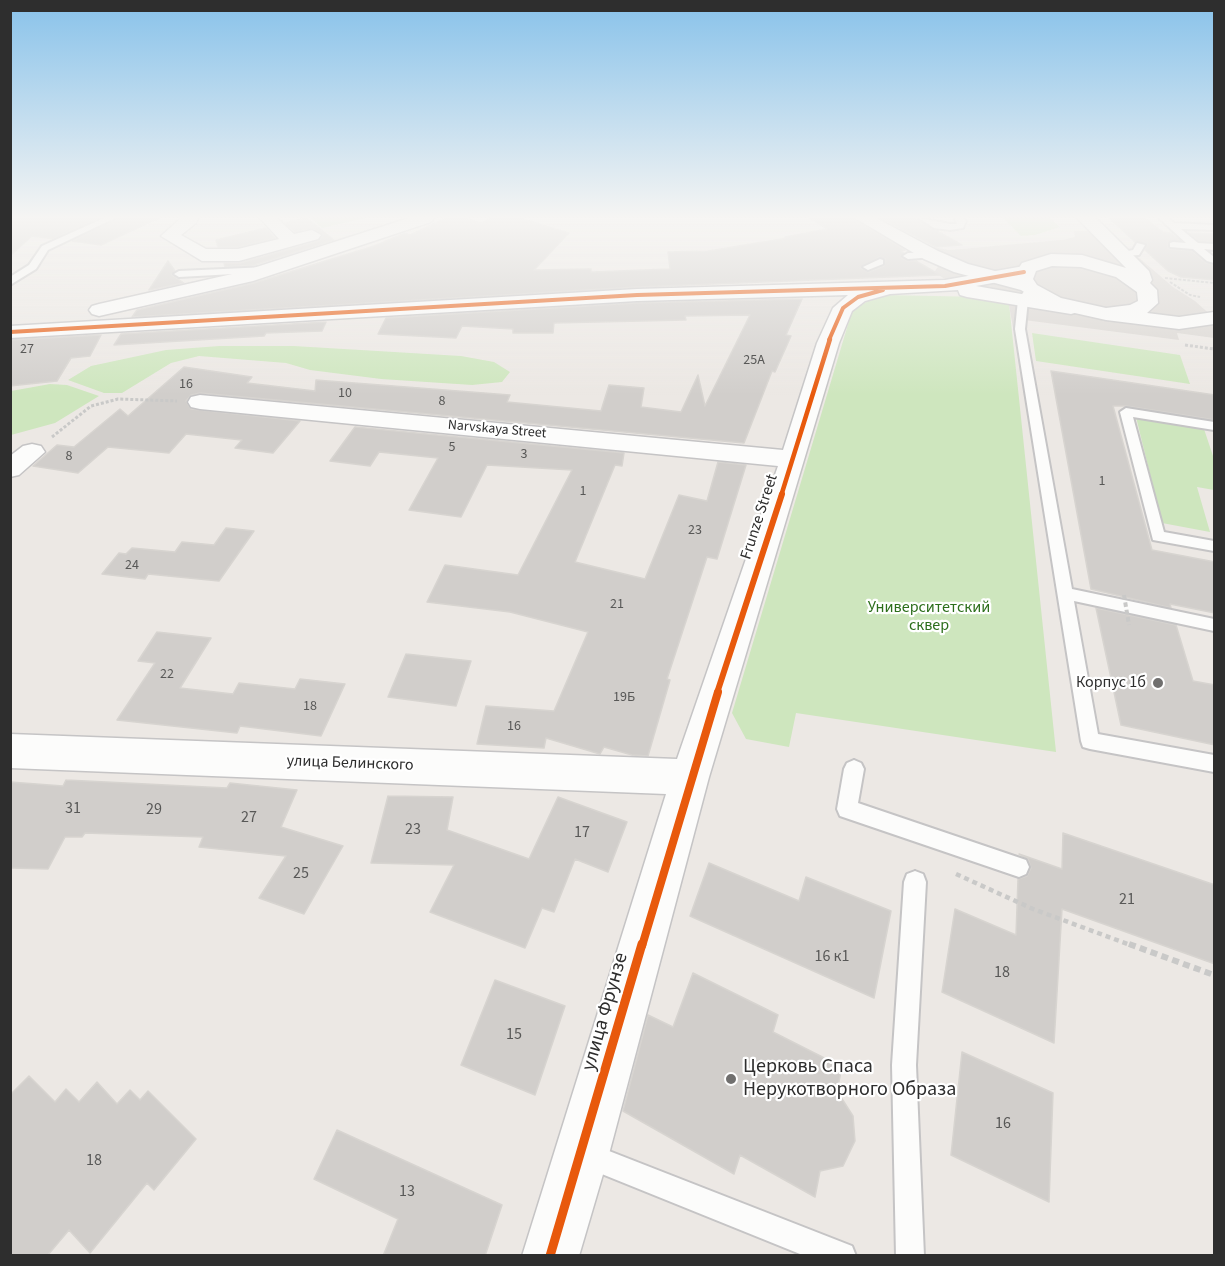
<!DOCTYPE html>
<meta charset="utf-8">
<style>
body{margin:0}
#map{position:relative;width:1225px;height:1266px;overflow:hidden;background:#ece8e4;font-family:"Source Sans 3",sans-serif}
canvas{display:block}
.frame{position:absolute;inset:0;border:12px solid #2e2e2e;pointer-events:none}
</style>
<div id="map">
<canvas width="1225" height="1266"></canvas>
<div class="frame"></div>
</div>
<script>
const context = document.querySelector('canvas').getContext('2d');
context.lineJoin = 'round';
function fill(path, color) { context.fillStyle = color; context.fill(path, 'evenodd'); }
const poly = rows => new Path2D(rows.map(r => 'M' + r).join(''));
function strokePath(path, color, width, dash) { context.strokeStyle = color; context.lineWidth = width; context.lineCap = dash ? 'butt' : 'round'; context.setLineDash(dash || []); context.stroke(path); }
function drawText(font, color, halo, rows, align = 'center') {
  context.font = font + ' "Source Sans 3",sans-serif'; context.lineWidth = 4.5; context.setLineDash([]); context.textBaseline = 'middle'; context.strokeStyle = halo; context.fillStyle = color; for (const [text, x, y, turn = 0] of rows) {
    context.save(); context.translate(x, y); context.rotate((+turn || 0) * Math.PI / 180); context.textAlign = isNaN(turn) ? turn : align; if (halo) context.strokeText(text, 0, 0); context.fillText(text, 0, 0); context.restore();
  }
}
fill(poly([
 [311,218,366,218,322,228],
 [1003,218,1050,218,1060,227,1035,235,1021,236],
 [885,295,985,297,1009,303,1056,752,796,713,789,747,746,739,732,713,852,311,871,299],
 [1032,333,1180,355,1190,384,1036,361],
 [294,346,461,356,494,362,510,372,502,382,472,385,381,379,310,370,286,363,199,356,171,363,122,393,104,393,68,380,91,366,166,350,219,346],
 [50,384,67,385,99,396,55,423,11,435,11,391],
 [1136,417,1204,429,1214,459,1214,490,1197,487,1210,532,1162,523]
]), '#cee6be');
fill(poly([
 [1074,231,1108,231,1173,287,1195,301,1214,318,1214,338,1177,333,1179,340,1024,320,1025,330,1013,328,1008,300,974,298,934,272,938,267,899,245,918,240,928,246,949,250,1061,240,1075,237]
]), '#dad6d2');
const building = poly([
 [10,218,99,218,53,239,32,236,10,256,10,218],
 [117,218,159,218,101,245,72,241,117,218],
 [307,218,334,240,254,265,225,267,224,263,240,263,319,241,323,235,313,228,295,232,285,223,307,218],
 [446,218,464,218,481,223,491,218,520,218,569,233,534,270,591,269,591,272,670,269,668,252,708,251,787,238,785,237,827,229,810,218,853,218,905,250,901,251,904,253,902,258,908,261,916,261,940,275,637,287,132,317,137,310,254,283,374,246,405,233,410,235,446,218],
 [879,257,885,259,884,266,869,272,861,268,879,257],
 [880,218,914,218,962,245,936,247,880,218],
 [1109,218,1145,218,1163,232,1171,233,1180,240,1168,242,1168,249,1192,251,1206,263,1215,265,1215,280,1181,277,1168,271,1145,250,1147,244,1135,242,1109,218],
 [266,228,275,238,238,247,218,247,216,240,266,228],
 [1189,233,1215,234,1215,242,1199,241,1189,233],
 [168,261,175,271,172,275,184,283,149,290,168,261],
 [802,299,786,335,791,336,775,372,772,371,744,443,200,393,191,395,186,401,191,409,300,421,273,453,235,448,242,440,186,434,169,453,108,447,78,473,33,466,57,445,74,447,120,409,128,416,184,367,252,377,247,383,315,391,316,380,510,395,507,402,601,411,609,385,644,388,641,407,681,412,698,375,705,406,750,315,685,316,686,320,554,323,553,333,513,333,513,329,462,326,456,338,378,334,386,318,637,303,802,299],
 [326,322,322,331,266,333,264,336,114,345,121,334,326,322],
 [101,335,90,356,71,358,57,381,10,386,10,340,101,335],
 [1051,371,1215,395,1215,420,1126,406,1113,406,1152,550,1215,562,1215,613,1170,604,1171,608,1091,589,1051,371],
 [355,427,624,453,622,466,615,465,575,562,645,579,679,495,707,501,718,462,746,465,717,559,707,557,667,679,670,680,648,756,632,755,604,747,600,754,546,738,544,748,477,744,486,706,554,711,588,632,510,612,427,602,445,565,518,575,572,470,487,465,461,517,409,510,438,458,379,452,370,466,330,461,355,427],
 [226,528,254,531,219,581,148,574,145,579,102,574,119,553,126,554,132,548,175,552,182,542,214,545,226,528],
 [1096,608,1176,625,1193,681,1215,685,1215,745,1121,725,1096,608],
 [157,632,211,638,180,688,233,694,239,683,295,689,300,679,345,684,321,736,240,726,237,733,117,720,155,663,138,661,157,632],
 [406,654,471,661,456,706,388,697,406,654],
 [66,780,227,788,230,783,297,790,281,827,343,846,304,914,259,898,286,856,199,847,203,837,85,833,82,837,65,837,48,869,10,868,10,782,63,786,66,780],
 [388,796,453,797,447,830,529,859,558,797,627,822,608,872,575,859,554,912,542,908,525,948,430,912,454,865,371,863,388,796],
 [1063,833,1215,885,1215,964,1062,909,1054,1043,942,992,955,909,1016,935,1018,879,1027,876,1031,868,1028,859,1019,854,1062,869,1063,833],
 [709,863,799,901,806,877,891,911,874,998,690,916,709,863],
 [693,973,778,1015,773,1032,842,1067,837,1091,853,1116,855,1141,843,1166,820,1171,815,1197,740,1155,734,1174,623,1111,648,1015,673,1027,693,973],
 [495,980,565,1006,535,1095,461,1065,495,980],
 [962,1052,1053,1093,1049,1202,951,1155,962,1052],
 [29,1076,55,1102,66,1089,79,1102,97,1082,117,1104,130,1090,140,1100,148,1091,196,1139,154,1190,147,1183,90,1253,69,1230,47,1256,10,1256,10,1095,29,1076],
 [337,1130,502,1205,485,1256,383,1256,398,1219,314,1179,337,1130]
]);
fill(building, '#d1cecb');
strokePath(building, '#d7d4d0', 1.5);
const service = poly([
 [104,218,115,218,48,250,36,269,10,285,10,277,29,265,42,246,104,218],
 [919,218,950,224,957,224,955,218,964,218,966,221,963,228,950,230,934,228,919,218],
 [1159,218,1168,218,1174,223,1214,225,1214,230,1181,229,1198,243,1214,244,1214,250,1204,249,1214,257,1214,263,1207,261,1193,249,1170,247,1170,243,1173,242,1186,243,1159,218],
 [1137,243,1145,245,1139,255,1123,256,1118,253,1133,250,1137,243],
 [931,252,934,253,934,257,908,259,903,256,908,253,931,252],
 [880,259,883,260,883,264,868,270,863,267,880,259],
 [267,267,272,270,270,272,179,277,174,274,179,271,267,267],
 [1030,286,1035,289,1028,300,1025,329,1072,589,1214,619,1214,631,1074,601,1098,734,1214,755,1214,772,1090,749,1083,747,1081,741,1015,329,1018,300,1027,287,1030,286],
 [1126,408,1214,422,1214,430,1133,417,1164,532,1214,541,1214,551,1153,540,1120,412,1126,408],
 [854,760,861,763,864,769,858,803,1026,860,1029,867,1026,874,1019,877,840,816,837,809,844,769,847,763,854,760],
 [915,871,923,874,926,882,916,1065,924,1256,896,1256,892,1065,904,882,907,874,915,871],
 [586,1142,852,1246,856,1256,805,1256,577,1164,573,1155,577,1146,586,1142]
]);
const minor = poly([
 [181,218,198,218,196,223,181,235,206,249,238,249,279,239,260,218,277,218,294,234,312,230,321,235,318,239,239,261,202,261,161,236,181,218],
 [409,218,434,218,431,222,253,281,99,316,92,314,89,310,92,306,99,304,241,272,409,218],
 [1024,266,1031,268,1034,272,1031,276,976,286,1078,304,1081,308,1078,312,1071,314,967,297,960,295,958,290,890,294,865,301,852,311,839,343,709,777,609,1154,579,1256,522,1256,666,794,10,768,10,734,677,759,778,466,200,409,191,407,188,402,191,397,200,395,783,450,817,343,833,308,848,295,637,301,10,338,10,326,637,289,945,280,1024,266],
 [32,444,41,446,45,452,19,475,10,477,10,456,23,446,32,444]
]);
const tertiary = poly([
 [855,218,876,218,938,251,968,264,1014,276,1022,263,1051,254,1082,255,1126,268,1077,218,1096,218,1149,271,1152,280,1150,283,1157,290,1158,303,1147,313,1179,317,1214,312,1214,324,1179,329,1106,320,1048,307,1021,290,954,272,924,259,855,218],
 [1052,266,1081,267,1116,277,1137,292,1138,301,1130,305,1106,308,1061,298,1037,285,1033,279,1036,271,1052,266]
]);
strokePath(service, '#c5c4c5', 4);
strokePath(minor, '#c5c4c5', 3);
strokePath(tertiary, '#c5c4c5', 3);
strokePath(poly([
 [1165,278,1214,283],
 [1170,282,1190,295,1200,297]
]), '#c9c9c8', 2, [3, 1.5]);
strokePath(poly([
 [1185,345,1214,349],
 [52,437,91,406,118,399,177,401]
]), '#c9c9c8', 3, [3, 2]);
strokePath(poly([
 [956,874,1033,909,1133,946]
]), '#c9c9c8', 4.5, [5, 4]);
strokePath(poly([
 [1129,944,1214,975]
]), '#c9c9c8', 6, [7, 4.5]);
fill(service, '#fcfcfb');
fill(minor, '#fcfcfb');
fill(tertiary, '#fcfcfb');
strokePath(poly([
 [1124,595,1129,625]
]), '#c9c9c8', 4, [4.5, 3]);
strokePath(poly([
 [10,332,637,295,945,286,1024,272],
 [829,340,843,308,858,297,883,290]
]), '#e8590c', 4);
strokePath(poly([
 [781,496,830,339]
]), '#e8590c', 4.5);
strokePath(poly([
 [717,693,782,494]
]), '#e8590c', 6);
strokePath(poly([
 [642,946,718,692]
]), '#e8590c', 8);
strokePath(poly([
 [550,1256,642,944]
]), '#e8590c', 9);
const sky = context.createLinearGradient(0, 0, 0, 395);
sky.addColorStop(0, '#88c2ea');
sky.addColorStop(0.55, '#f6f5f3');
sky.addColorStop(1, '#f6f5f300');
context.fillStyle = sky;
context.fillRect(0, 0, 1225, 395);
for (const [x, y, r, color] of [
 [1158,683,6,"#706f6e"],
 [731,1079,6,"#706f6e"]
]) { const dot = new Path2D(); dot.arc(x, y, r, 0, 2 * Math.PI); context.fillStyle = color; context.fill(dot); strokePath(dot, '#fff', 2); }
drawText('14px', '#585857', null, [
 ["27",27,350],
 ["25А",754,361],
 ["16",186,385],
 ["10",345,394],
 ["8",442,402],
 ["5",452,448],
 ["3",524,455],
 ["8",69,457],
 ["1",1102,482],
 ["1",583,492],
 ["23",695,531],
 ["24",132,566],
 ["21",617,605],
 ["22",167,675],
 ["19Б",624,698],
 ["18",310,707],
 ["16",514,727]
]);
drawText('14px', '#2e2e2e', '#fff', [
 ["Narvskaya Street",497,430,5]
]);
drawText('16px', '#2e2e2e', '#fff', [
 ["Frunze Street",760,517,-72],
 ["улица Белинского",350,764,2]
]);
drawText('16px', '#2c6e1b', '#fff', [
 ["Университетский",929,608],
 ["сквер",929,626]
]);
drawText('16px', '#2e2e2e', '#fff', [
 ["Корпус 1б",1146,683]
], 'right');
drawText('16px', '#585857', null, [
 ["31",73,809],
 ["29",154,810],
 ["27",249,818],
 ["23",413,830],
 ["17",582,833],
 ["25",301,874],
 ["21",1127,900],
 ["16 к1",832,957],
 ["18",1002,973],
 ["15",514,1035],
 ["16",1003,1124],
 ["18",94,1161],
 ["13",407,1192]
]);
drawText('20px', '#2e2e2e', '#fff', [
 ["улица Фрунзе",606,1012,-74]
]);
drawText('20px', '#2e2e2e', '#fff', [
 ["Церковь Спаса",743,1068],
 ["Нерукотворного Образа",743,1091]
], 'left');
</script>
